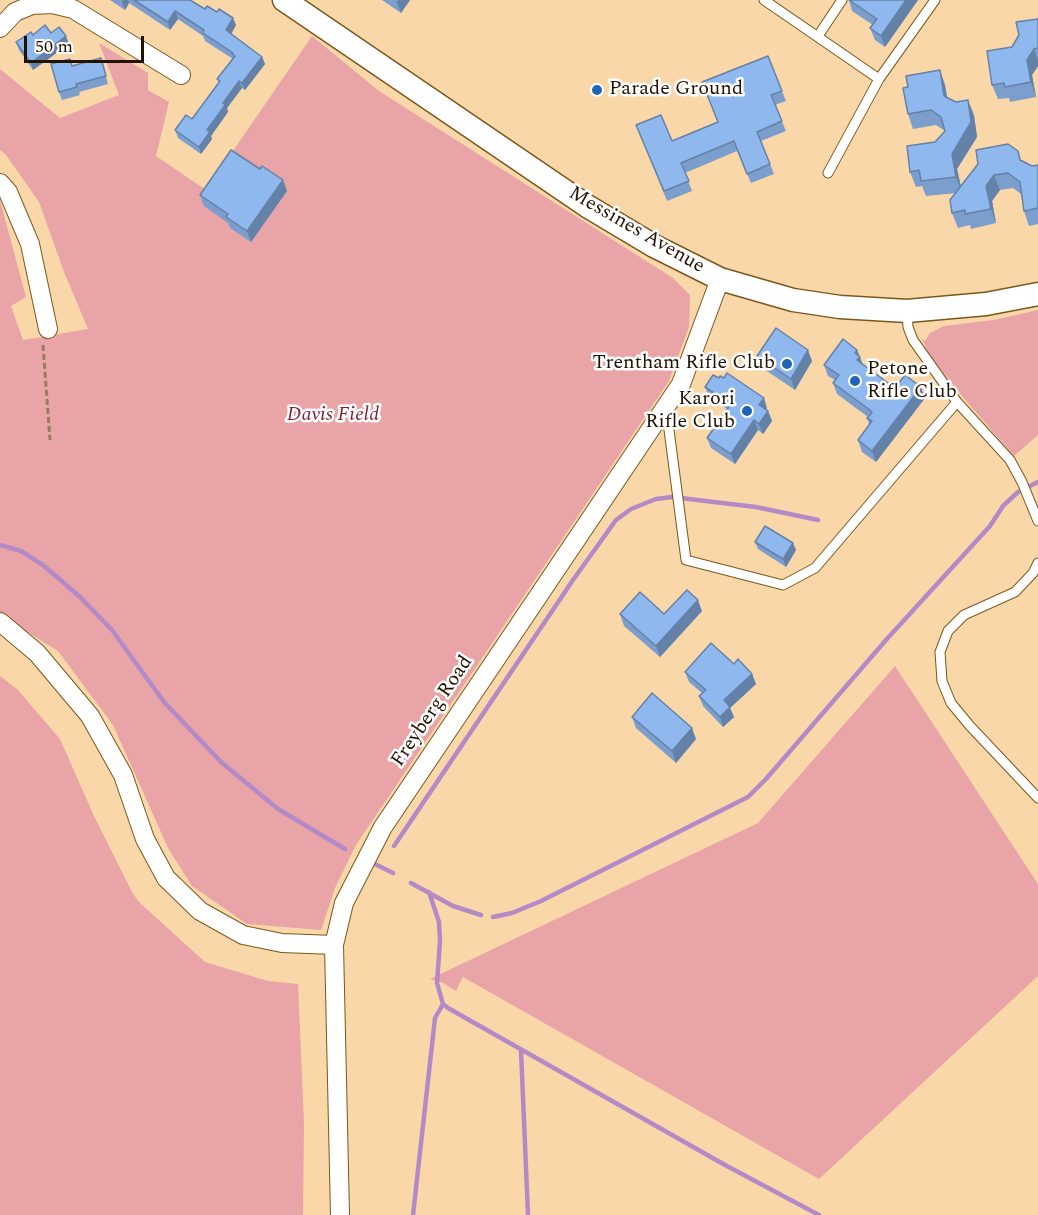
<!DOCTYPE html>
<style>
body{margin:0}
#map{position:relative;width:1038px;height:1215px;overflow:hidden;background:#fad7a9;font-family:Spectral,serif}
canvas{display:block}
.scale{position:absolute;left:24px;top:36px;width:120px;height:27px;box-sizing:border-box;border:3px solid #221300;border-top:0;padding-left:8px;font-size:18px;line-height:21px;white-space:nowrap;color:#221300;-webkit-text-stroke:4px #fefefe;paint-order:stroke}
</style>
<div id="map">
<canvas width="1038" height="1215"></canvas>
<div class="scale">50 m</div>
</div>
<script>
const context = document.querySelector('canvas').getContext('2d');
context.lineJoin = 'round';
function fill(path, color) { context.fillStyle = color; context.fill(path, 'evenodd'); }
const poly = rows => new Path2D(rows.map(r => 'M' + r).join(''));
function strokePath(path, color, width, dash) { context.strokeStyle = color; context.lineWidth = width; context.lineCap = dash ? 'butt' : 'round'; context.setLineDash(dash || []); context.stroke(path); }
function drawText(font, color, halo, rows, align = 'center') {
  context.font = font + ' Spectral,serif'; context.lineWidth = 5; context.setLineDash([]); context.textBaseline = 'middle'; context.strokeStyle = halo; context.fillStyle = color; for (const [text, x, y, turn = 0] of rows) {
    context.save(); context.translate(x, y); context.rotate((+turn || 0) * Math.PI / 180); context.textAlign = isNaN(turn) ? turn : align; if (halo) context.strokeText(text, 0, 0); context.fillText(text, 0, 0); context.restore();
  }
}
fill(poly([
 [312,36,379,91,673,278,690,295,689,327,669,381,356,845,335,888,321,930,247,924,192,886,168,848,113,725,58,651,0,615,0,200,26,297,11,306,23,340,88,329,64,272,39,202,6,155,0,150,0,69,60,118,119,95,99,43,148,73,148,90,169,102,156,156,206,190],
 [1038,310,1038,435,1014,456,967,402,929,355,922,339,925,341,930,333,944,326,994,320],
 [895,666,1038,884,1038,976,819,1179,463,977,456,991,443,983,430,979,758,823],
 [0,676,17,689,60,739,94,816,132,892,139,902,205,962,268,981,298,984,304,1123,303,1215,0,1215]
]), '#e9a4a8');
strokePath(poly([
 [0,545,21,551,43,565,80,597,112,630,164,702,221,762,278,809,345,849],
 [394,846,573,580,616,520,631,509,656,499,672,497,756,507,818,520],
 [375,864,393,873],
 [411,883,453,906,481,915],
 [429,892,439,922,440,941,437,983,443,1004,448,1008,725,1165,819,1215],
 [493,917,512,913,541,901,748,797,766,779,886,640,990,526,1003,506,1018,492,1038,482],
 [521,1050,528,1215],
 [413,1215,435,1018,443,1004]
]), '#b48ac6', 4.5);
const service = poly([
 [764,0,879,79],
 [818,36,842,0],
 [828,173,879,79,935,0],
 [957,402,1010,460,1022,482,1038,521],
 [666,407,686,560,783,585,815,568,957,402,913,340,908,327,907,311],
 [1038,563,1033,573,1015,592,964,615,948,631,940,652,942,681,951,703,970,726,1038,798]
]);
const minor = poly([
 [0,28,15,12,32,5,52,4,73,9,181,75],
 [0,183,8,192,30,244,48,329],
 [0,622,37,653,90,716,123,775,145,839,166,878,200,911,243,935,282,943,334,945],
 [340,1215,334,945,344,903,383,827,681,384,720,279]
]);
const tertiary = poly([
 [284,0,587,206,654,246,720,279,793,300,840,307,907,311,986,304,1038,294]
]);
strokePath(service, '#7c571a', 11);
strokePath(minor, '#7c571a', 20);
strokePath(tertiary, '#7c571a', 25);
strokePath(poly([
 [43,345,50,440]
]), '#977d5b', 3, [6, 3]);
strokePath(service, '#fff', 9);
strokePath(minor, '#fff', 18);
strokePath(tertiary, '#fff', 22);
fill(poly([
 [110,0,190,0,205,9,236,25,231,34,262,57,265,64,245,90,242,88,227,108,228,112,211,136,212,139,201,154,178,138,175,130,192,119,219,83,217,79,233,59,205,41,203,36,178,19,170,30,129,3,125,10],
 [382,0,410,0,401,13],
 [849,0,918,0,885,47,875,40,870,28,873,25,852,11],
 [1038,19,1038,66,1032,75,1036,97,1010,102,1009,98,998,99,992,85,1012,47],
 [51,33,69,44,33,70,19,50,16,42,33,35],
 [101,58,108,84,79,92,80,95,62,100,59,92,72,66],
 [945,85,947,97,974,115,977,137,957,169,961,187,1022,160,1032,166,1038,165,1038,224,1029,226,1024,211,1021,194,1013,188,1000,190,992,201,996,223,971,229,970,225,958,228,952,213,956,193,926,196,922,186,916,187,910,172,945,131,936,125,913,129,908,114],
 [782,91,786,101,775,105,786,131,761,141,774,174,751,183,737,151,685,173,692,191,667,201,640,135,672,141,718,122,706,92],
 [287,191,251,242,230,228,228,223,204,206,200,195],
 [857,350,863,365,895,388,925,398,876,462,862,452,858,440,869,424,867,418,868,417,837,394,833,383,835,380,828,376,824,365],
 [757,356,812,361,795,390,761,367],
 [705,387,767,408,766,410,768,411,772,421,763,434,758,430,735,464,711,448,707,438,727,409,709,397],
 [755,542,796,550,786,567,758,549],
 [702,611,660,657,624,626,620,614,664,614],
 [734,664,752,674,756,684,730,708,734,717,723,727,703,706,699,696,702,693,689,682,685,672],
 [632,717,696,739,676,763,636,728]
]), '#7b9ecd');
fill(poly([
 [123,0,128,0,129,3,125,10,122,2],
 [398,0,410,0,401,13,397,2],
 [906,0,918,0,885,47,881,36],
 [175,11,178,19,170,30,168,22],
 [233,18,236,25,229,38,226,30],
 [66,36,69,44,33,70,31,63],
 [1034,49,1038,61,1038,66,1032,75,1036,97,1031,82,1027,60],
 [262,57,265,64,245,90,242,83],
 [940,70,945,85,949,110,944,96],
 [239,81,242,88,227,108,228,112,211,136,212,139,201,154,199,147,207,130,223,103],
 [968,100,974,115,977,137,957,169,962,192,956,177,952,154],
 [994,175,1000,190,992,201,996,223,991,209,986,186],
 [283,180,287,191,251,242,247,231],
 [808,350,812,361,795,390,791,379],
 [857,350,864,368,861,372,855,353],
 [921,387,925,398,876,462,872,451],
 [764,398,767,408,762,415,759,405],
 [768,411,772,421,763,434,759,424],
 [754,420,758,430,735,464,731,454],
 [793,543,796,550,786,567,783,559],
 [698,600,702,611,660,657,656,646],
 [752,674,756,684,730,708,734,717,723,727,720,717,724,700],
 [692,728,696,739,676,763,672,751]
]), '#6481a7');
const building = poly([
 [134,0,190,0,205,9,207,6,217,12,219,9,233,18,226,30,262,57,242,83,239,81,223,103,225,105,207,130,210,132,199,147,175,130,186,115,192,119,220,81,217,79,235,56,232,54,233,53,203,33,204,30,175,11,168,22,134,0],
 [849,0,906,0,881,36,870,28,877,19,849,0],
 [1038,19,1038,48,1034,49,1027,60,1031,82,1005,87,1004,83,992,85,987,51,1012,47,1019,35,1016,22,1038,19],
 [45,25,51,33,59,27,66,36,31,63,16,42,31,32,33,35,45,25],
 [768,56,782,91,771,95,782,121,757,132,770,164,747,174,734,141,681,163,689,181,664,191,636,125,661,115,672,141,718,122,702,82,768,56],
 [101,58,106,76,76,84,77,87,59,92,51,64,70,59,72,66,101,58],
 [940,70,944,96,956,102,968,100,971,122,952,154,956,177,921,181,919,170,910,172,907,146,935,142,945,131,941,117,931,110,908,114,903,88,908,87,906,76,940,70],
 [1008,144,1018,151,1020,160,1032,166,1038,165,1038,208,1024,211,1020,182,1008,173,994,175,986,186,991,209,965,214,965,210,952,213,950,200,978,164,976,150,1008,144],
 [231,150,260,169,262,166,283,180,247,231,226,217,228,214,200,195,231,150],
 [776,328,808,350,791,379,757,356,776,328],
 [843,339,857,350,855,353,860,357,857,360,895,388,905,375,921,387,872,451,858,440,872,421,867,418,872,413,870,410,833,383,839,375,824,365,843,339],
 [727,373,764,398,759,405,768,411,759,424,754,420,731,454,707,438,731,404,705,387,713,375,719,378,720,376,724,378,727,373],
 [765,526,793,543,783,559,755,542,765,526],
 [687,590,698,600,656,646,620,614,640,592,664,614,687,590],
 [711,643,734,664,738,659,752,674,724,700,730,707,720,717,699,696,706,690,685,672,711,643],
 [652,693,692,728,672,751,632,717,652,693]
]);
fill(building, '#8fb8ee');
strokePath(building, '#6481a7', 1.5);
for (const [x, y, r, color] of [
 [597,90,6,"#2065b5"],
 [787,364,6,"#2065b5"],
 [855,381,6,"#2065b5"],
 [747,411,6,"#2065b5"]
]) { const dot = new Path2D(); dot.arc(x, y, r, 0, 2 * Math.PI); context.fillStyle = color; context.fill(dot); strokePath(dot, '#fefefe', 2); }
drawText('20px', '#221300', '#fefefe', [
 ["Parade Ground",609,90],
 ["Trentham Rifle Club",775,364,"right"],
 ["Petone",867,370],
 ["Rifle Club",867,393],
 ["Karori",735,400,"right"],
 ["Rifle Club",735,423,"right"]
], 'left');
drawText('20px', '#221300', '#fefefe', [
 ["Messines Avenue",636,231,30],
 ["Freyberg Road",433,712,-56]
]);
drawText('italic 20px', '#802332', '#fefefe', [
 ["Davis Field",333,416]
]);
</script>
